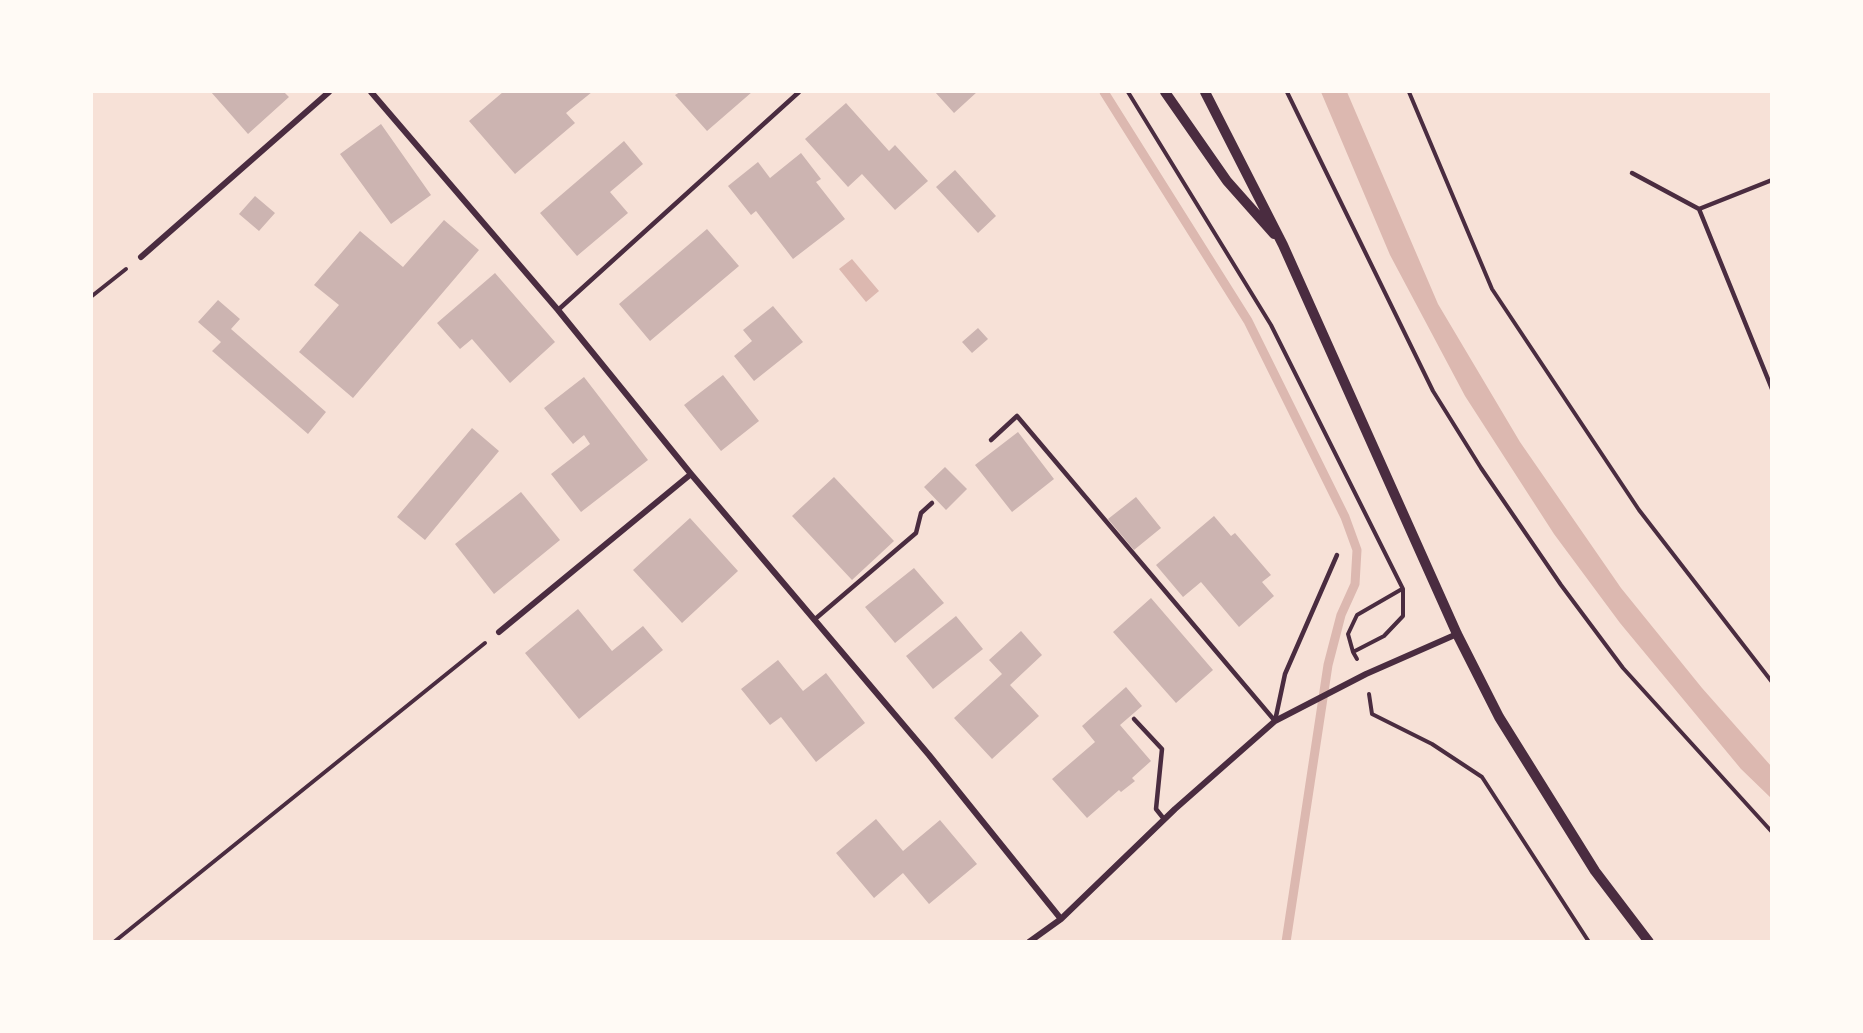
<!DOCTYPE html>
<style>
body{margin:0}
#map{position:relative;width:1863px;height:1033px;overflow:hidden;background:#f7e1d7;font-family:Mulish,sans-serif}
canvas{display:block}
.frame{position:absolute;inset:0;border:93px solid #fffaf5;pointer-events:none}
</style>
<div id="map">
<canvas width="1863" height="1033"></canvas>
<div class="frame"></div>
</div>
<script>
const context = document.querySelector('canvas').getContext('2d');
context.lineJoin = 'round';
function fill(path, color) { context.fillStyle = color; context.fill(path, 'evenodd'); }
const poly = rows => new Path2D(rows.map(r => 'M' + r).join(''));
function strokePath(path, color, width, dash) { context.strokeStyle = color; context.lineWidth = width; context.lineCap = dash ? 'butt' : 'round'; context.setLineDash(dash || []); context.stroke(path); }
fill(poly([
 [1321,92,1347,92,1438,304,1520,442,1621,588,1702,688,1771,766,1771,798,1741,769,1620,623,1554,534,1465,396,1390,255],
 [852,259,879,291,866,302,839,269]
]), '#dcb8b0');
strokePath(poly([
 [1104,92,1248,321,1345,517,1357,550,1355,584,1341,615,1328,665,1286,942]
]), '#dcb8b0', 9);
fill(poly([
 [211,92,284,92,289,97,248,134],
 [503,92,592,92,566,113,575,123,515,174,469,121],
 [680,92,752,92,707,131,675,95],
 [935,92,977,92,954,113],
 [846,103,889,151,895,145,928,181,895,210,862,174,848,187,805,139],
 [381,124,431,195,391,224,340,154],
 [624,141,643,164,610,192,628,213,577,256,540,213],
 [801,153,821,179,816,182,845,219,793,259,756,211,751,215,728,186,758,162,770,178],
 [955,170,996,216,978,233,936,187],
 [255,196,275,213,259,231,239,214],
 [444,220,479,250,353,398,299,352,339,305,314,285,360,231,403,267],
 [707,229,739,266,650,341,619,304],
 [495,273,555,342,510,383,472,339,460,349,437,323],
 [218,300,240,319,231,329,326,412,308,434,212,351,221,342,198,322],
 [773,306,803,342,754,381,734,356,752,341,743,330],
 [978,328,988,339,972,353,962,342],
 [723,375,759,421,721,451,684,405],
 [584,377,648,460,581,512,551,474,590,444,584,435,573,444,544,408],
 [472,428,499,451,425,540,397,517],
 [1018,432,1054,479,1012,512,975,465],
 [945,467,967,489,946,510,924,487],
 [834,477,894,541,852,580,792,516],
 [521,492,560,540,494,594,455,544],
 [1136,497,1161,528,1134,550,1108,519],
 [1214,516,1231,536,1235,533,1271,575,1262,582,1274,596,1239,627,1201,582,1183,597,1156,565],
 [690,518,738,571,682,623,633,570],
 [914,568,944,603,895,643,865,607],
 [1151,598,1213,670,1176,703,1113,632],
 [578,609,612,651,643,626,663,650,579,719,525,653],
 [956,616,983,649,933,689,906,656],
 [1021,631,1042,655,1010,685,1039,716,992,759,954,718,1002,674,989,660],
 [778,660,803,691,826,673,865,723,816,762,781,717,770,725,741,689],
 [1126,687,1142,706,1120,725,1151,761,1132,778,1135,781,1121,792,1119,790,1087,818,1052,779,1095,742,1082,726],
 [876,819,903,851,940,820,977,864,929,904,903,873,874,898,836,853]
]), '#ccb4b1');
strokePath(poly([
 [1128,92,1271,325,1403,589,1403,616,1384,636,1353,652,1357,659],
 [1287,92,1433,391,1481,468,1561,585,1623,668,1772,832],
 [1409,92,1492,289,1639,510,1772,682],
 [92,296,126,269],
 [1353,652,1348,634,1357,615,1402,589],
 [1369,694,1372,714,1432,744,1482,777,1589,942],
 [114,942,485,643]
]), '#4a2c40', 4);
strokePath(poly([
 [1632,173,1699,209,1772,389],
 [1699,209,1772,180],
 [558,310,799,92],
 [991,440,1017,416,1275,721,1285,674,1337,555],
 [814,620,916,533,921,513,932,503],
 [1134,719,1162,749,1156,809,1164,819]
]), '#4a2c40', 4.5);
strokePath(poly([
 [371,92,558,310,691,474,929,755,1061,919],
 [141,257,329,92],
 [499,632,691,474],
 [1029,942,1061,919,1175,809,1275,721,1366,674,1457,634]
]), '#4a2c40', 6);
strokePath(poly([
 [1165,92,1227,181,1274,234],
 [1205,92,1283,245,1457,634,1499,717,1595,871,1649,942]
]), '#4a2c40', 10);
</script>
